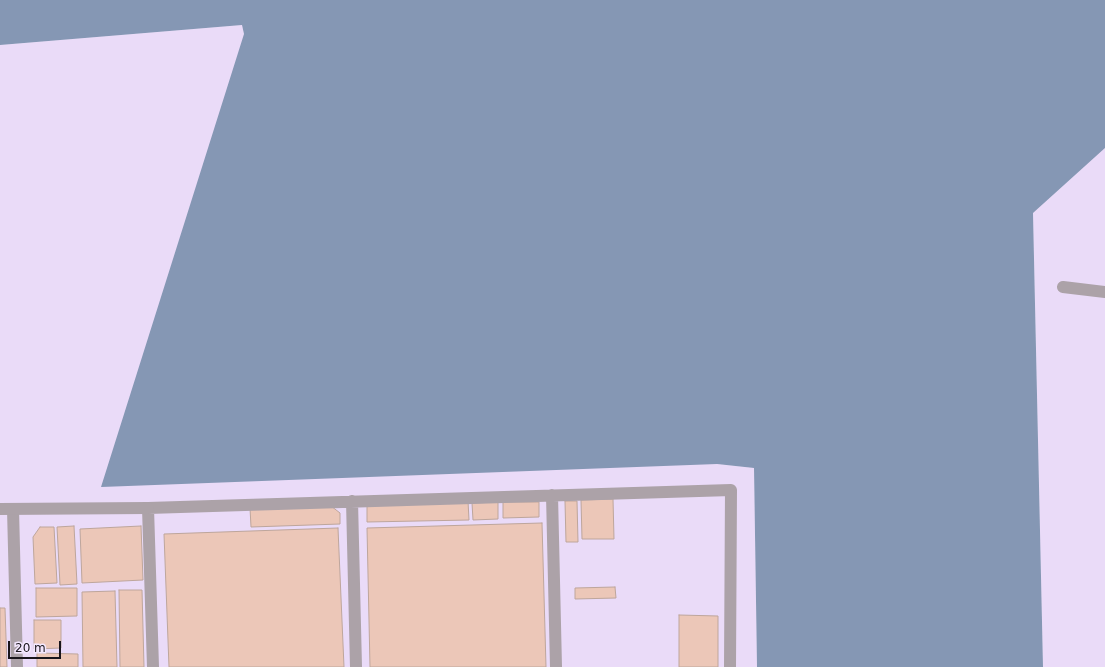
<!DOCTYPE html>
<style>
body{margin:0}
#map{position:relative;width:1105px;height:667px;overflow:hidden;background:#f4e8ff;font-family:"DejaVu Sans",sans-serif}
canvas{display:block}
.scale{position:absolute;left:8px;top:641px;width:53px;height:18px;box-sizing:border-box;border:2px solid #19151c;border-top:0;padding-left:5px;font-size:12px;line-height:14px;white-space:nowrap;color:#19151c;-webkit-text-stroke:3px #f4e8ff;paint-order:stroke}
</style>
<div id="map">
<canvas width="1105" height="667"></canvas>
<div class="scale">20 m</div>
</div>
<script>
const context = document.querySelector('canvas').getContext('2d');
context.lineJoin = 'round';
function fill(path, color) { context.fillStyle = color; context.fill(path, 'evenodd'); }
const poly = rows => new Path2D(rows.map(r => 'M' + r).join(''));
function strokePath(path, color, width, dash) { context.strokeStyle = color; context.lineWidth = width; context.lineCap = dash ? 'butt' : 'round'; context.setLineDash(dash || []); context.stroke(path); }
fill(poly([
 [242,25,244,34,717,464,754,468,757,667,0,667,0,45],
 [1105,148,1105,667,1043,667,1033,213]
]), '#eadbf8');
fill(poly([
 [0,0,1105,0,1105,148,1033,213,1043,667,757,667,754,468,717,464,101,487,244,34,242,25,0,45]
]), '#8597b4');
const building = poly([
 [613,499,614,539,582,539,581,500,613,499],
 [468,501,469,520,367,522,367,503,468,501],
 [565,501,577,501,578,542,566,542,565,501],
 [498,502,498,519,473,520,472,503,498,502],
 [503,502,539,502,539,517,503,518,503,502],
 [331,506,340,513,340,524,251,527,250,508,331,506],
 [542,523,546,667,370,667,367,528,542,523],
 [74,526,77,584,60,585,57,527,74,526],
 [141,526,143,580,82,583,80,529,141,526],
 [40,527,54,527,57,583,35,584,33,537,40,527],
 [338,528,344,667,169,667,164,534,338,528],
 [615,587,616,598,575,599,575,588,615,587],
 [36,588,77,588,77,616,36,617,36,588],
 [119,590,142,590,144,667,120,667,119,590],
 [115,591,117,667,83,667,82,592,115,591],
 [0,608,5,608,7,667,0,667,0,608],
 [679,615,718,616,718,667,679,667,679,615],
 [34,620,61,620,61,648,34,649,34,620],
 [37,653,78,654,78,667,37,667,37,653]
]);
fill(building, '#ecc7b8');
strokePath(building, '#bea69c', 1);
strokePath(poly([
 [552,495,556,667],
 [352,501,356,667],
 [13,509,17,667],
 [153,667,148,508,731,490,730,667]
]), '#aca2a8', 12);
strokePath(poly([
 [1063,287,1105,292],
 [0,509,148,508]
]), '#aca2a8', 12);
</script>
